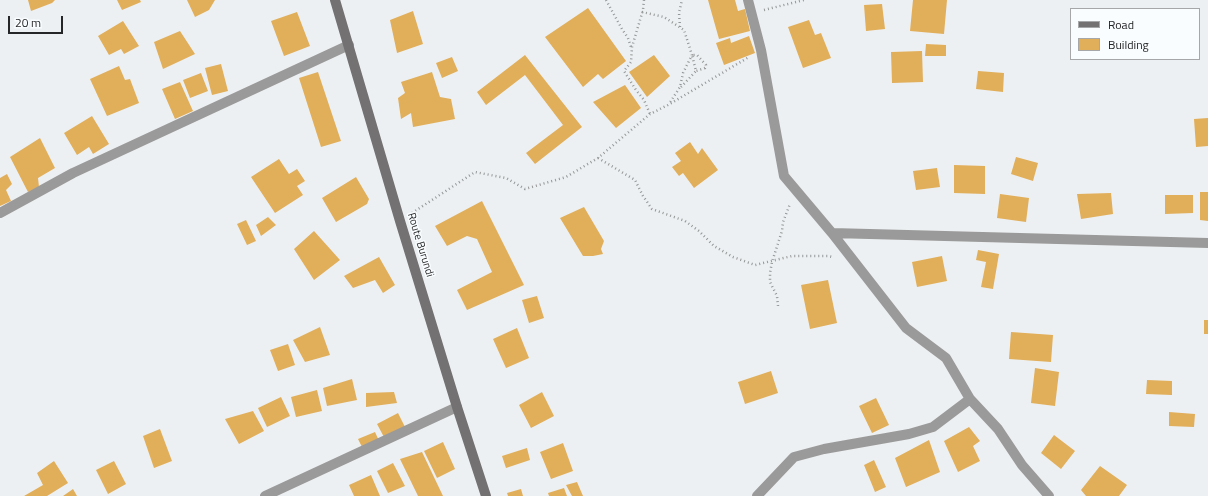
<!DOCTYPE html>
<style>
body{margin:0}
#map{position:relative;width:1208px;height:496px;overflow:hidden;background:#edf0f2;font-family:"Titillium Web",sans-serif}
canvas{display:block}
.legend{position:absolute;left:1070px;top:8px;width:130px;height:52px;box-sizing:border-box;background:#fafdff;border:1px solid #a5a7a9;margin:0;padding:5px 7px;list-style:none;font-size:12px;color:#252627}
.legend li{display:flex;align-items:center;gap:8px;height:20px}
.legend b{width:20px;border:1px solid #a5a7a9}
.scale{position:absolute;left:8px;top:16px;width:55px;height:18px;box-sizing:border-box;border:2px solid #252627;border-top:0;padding-left:5px;font-size:12px;line-height:14px;white-space:nowrap;color:#252627;-webkit-text-stroke:3px #fafdff;paint-order:stroke}
</style>
<div id="map">
<canvas width="1208" height="496"></canvas>
<ul class="legend">
<li><b style="height:5px;background:#737171"></b>Road</li>
<li><b style="height:11px;background:#e1ae5a"></b>Building</li>
</ul>
<div class="scale">20 m</div>
</div>
<script>
const context = document.querySelector('canvas').getContext('2d');
context.lineJoin = 'round';
function fill(path, color) { context.fillStyle = color; context.fill(path, 'evenodd'); }
const poly = rows => new Path2D(rows.map(r => 'M' + r).join(''));
function strokePath(path, color, width, dash) { context.strokeStyle = color; context.lineWidth = width; context.lineCap = dash ? 'butt' : 'round'; context.setLineDash(dash || []); context.stroke(path); }
function drawText(font, color, halo, rows, align = 'center') {
  context.font = font + ' "Titillium Web",sans-serif'; context.lineWidth = 3; context.setLineDash([]); context.textBaseline = 'middle'; context.strokeStyle = halo; context.fillStyle = color; for (const [text, x, y, turn = 0] of rows) {
    context.save(); context.translate(x, y); context.rotate((+turn || 0) * Math.PI / 180); context.textAlign = isNaN(turn) ? turn : align; if (halo) context.strokeText(text, 0, 0); context.fillText(text, 0, 0); context.restore();
  }
}
fill(poly([
 [28,0,55,0,52,3,31,11],
 [117,0,140,0,141,2,122,10],
 [187,0,215,0,209,10,195,17],
 [708,0,735,0,738,11,745,9,750,31,719,39],
 [913,0,947,0,944,34,910,31],
 [882,4,885,29,866,31,864,5],
 [588,8,626,61,603,79,598,74,583,87,545,37],
 [413,11,423,44,397,53,390,20],
 [297,12,310,46,284,56,271,21],
 [809,20,815,35,821,33,831,58,803,68,788,27],
 [123,21,139,46,124,54,121,49,109,55,98,36],
 [180,31,195,54,163,69,154,42],
 [749,36,755,53,724,65,716,43,730,38,731,43],
 [926,44,946,45,946,56,925,56],
 [922,51,923,82,892,83,891,52],
 [525,55,582,127,535,164,526,153,563,125,525,75,486,105,477,92],
 [654,55,670,76,647,97,629,72],
 [452,57,458,71,442,78,436,63],
 [221,64,228,91,212,95,205,68],
 [119,66,125,80,130,79,139,103,107,116,90,79],
 [978,71,1004,73,1003,92,976,89],
 [318,72,341,141,321,147,299,78],
 [432,72,440,97,451,99,455,119,413,127,411,113,401,119,398,98,405,93,401,82],
 [201,73,208,91,190,98,183,80],
 [180,82,193,111,175,119,162,89],
 [625,85,641,108,616,128,593,102],
 [92,116,109,144,93,154,89,147,77,155,64,133],
 [1208,118,1208,146,1196,147,1194,119],
 [40,138,55,168,38,178,39,187,28,192,10,157],
 [690,142,698,154,702,148,718,170,694,188,683,173,679,176,672,167,681,161,675,153],
 [1016,157,1038,163,1033,181,1011,174],
 [279,159,289,174,297,169,305,181,297,186,303,195,275,213,251,177],
 [954,165,985,166,985,194,954,193],
 [937,168,940,187,916,190,913,171],
 [7,174,12,184,6,190,11,201,0,206,0,178],
 [356,177,369,199,367,204,336,222,322,198],
 [1200,192,1208,192,1208,221,1200,220],
 [1111,193,1113,214,1081,219,1077,194],
 [1000,194,1029,198,1026,222,997,218],
 [1165,195,1193,195,1193,213,1165,214],
 [482,201,524,285,467,310,457,290,492,272,477,239,467,236,447,246,435,226],
 [584,207,604,241,601,249,603,254,593,256,583,256,560,218],
 [268,217,276,225,261,236,256,225],
 [246,220,256,241,247,245,237,224],
 [314,231,340,260,314,280,294,249],
 [978,250,999,254,993,289,981,287,986,262,976,260],
 [942,256,947,281,917,287,912,262],
 [379,257,395,285,383,293,375,280,353,288,344,276],
 [828,280,837,323,810,329,801,285],
 [537,296,544,318,529,323,522,300],
 [1204,320,1208,320,1208,334,1204,334],
 [320,327,330,355,305,362,293,340],
 [517,328,529,358,506,368,493,339],
 [1011,332,1053,335,1051,362,1009,359],
 [288,344,295,365,278,371,270,350],
 [1035,368,1059,372,1055,406,1031,403],
 [771,371,778,393,745,404,738,382],
 [352,379,357,400,327,406,323,388],
 [1147,380,1172,381,1172,395,1146,394],
 [317,390,322,411,296,417,291,397],
 [394,392,397,403,366,407,366,393],
 [542,392,554,416,531,428,519,405],
 [281,397,290,416,267,427,258,408],
 [876,398,889,425,872,433,859,406],
 [253,411,264,431,239,444,225,419],
 [1169,412,1195,414,1194,427,1169,426],
 [398,413,406,429,385,439,377,424],
 [969,427,980,441,973,446,980,461,958,472,944,441],
 [160,429,172,461,154,468,143,436],
 [375,432,380,443,364,451,358,439],
 [1054,435,1075,451,1061,469,1041,453],
 [929,440,940,472,906,487,895,458],
 [443,442,455,469,437,478,424,451],
 [563,443,573,471,551,479,540,452],
 [527,448,530,460,506,468,502,456],
 [422,452,443,496,418,496,400,459],
 [874,460,886,487,875,492,864,465],
 [54,461,68,483,47,496,24,496,43,485,37,473],
 [114,461,126,484,108,494,96,470],
 [393,463,405,486,388,493,377,471],
 [1100,466,1127,485,1119,496,1086,496,1081,490],
 [371,475,380,496,354,496,349,485],
 [577,482,583,496,572,496,566,485],
 [564,488,567,496,549,496,548,493],
 [73,489,77,496,63,496],
 [521,489,523,496,508,496,507,493]
]), '#e1ae5a');
strokePath(poly([
 [606,0,622,29,628,38,631,47],
 [644,0,643,10,632,47,631,62,624,71,636,90,644,100,650,114],
 [764,10,804,0],
 [642,12,664,17,684,30,692,55,683,73,680,87,669,104],
 [680,27,679,13,682,0],
 [681,87,696,71,692,55,697,55,706,65,705,68,696,71],
 [598,158,635,180,643,196,652,209,685,221,699,231,714,246,733,257,755,265,792,256,828,256,832,257],
 [412,213,475,172,506,178,525,189,566,177,598,158,650,114,668,105,749,57],
 [778,306,777,296,770,282,770,273,772,262,782,231,783,222,790,204]
]), '#949697', 2.5, [1, 3]);
strokePath(poly([
 [748,0,761,50,784,176,832,233,906,328,946,358,970,399,998,429,1022,465,1049,496],
 [0,213,73,173,349,45],
 [832,233,1208,243],
 [265,496,457,407],
 [757,496,794,457,824,449,909,434,933,427,970,399]
]), '#9b9a9a', 10);
strokePath(poly([
 [335,0,400,221,457,407,486,496]
]), '#737171', 10);
drawText('11px', '#252627', '#fafdff', [
 ["Route Burundi",420,245,73]
]);
</script>
